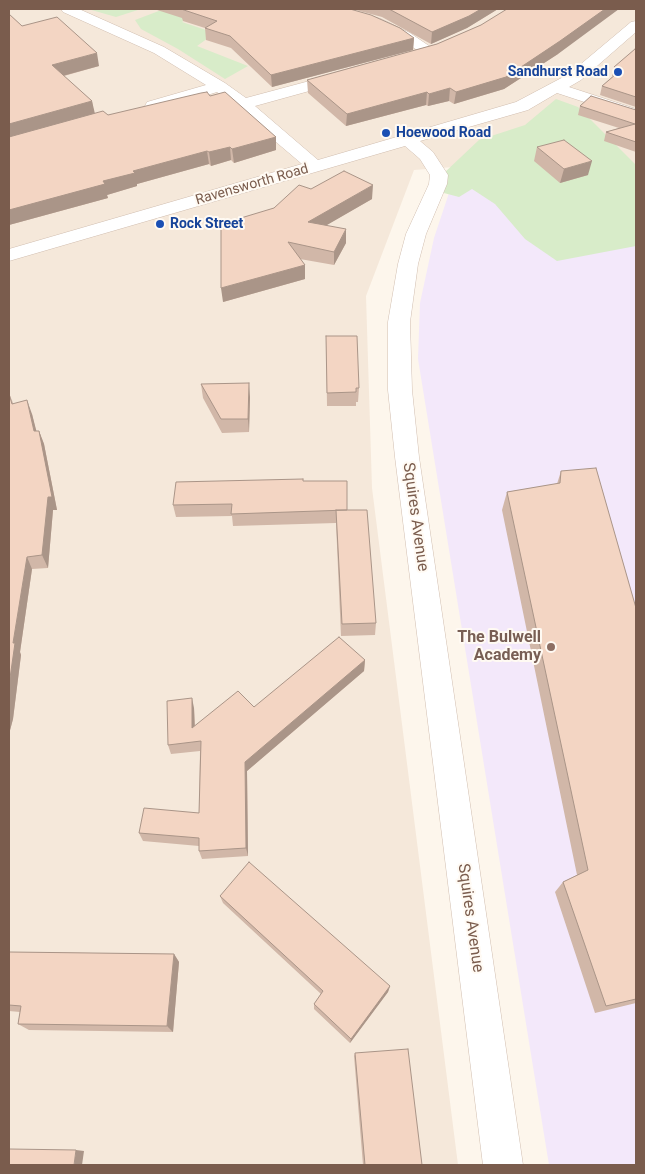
<!DOCTYPE html>
<style>
body{margin:0}
#map{position:relative;width:645px;height:1174px;overflow:hidden;background:#fdf6ec;font-family:Roboto,sans-serif}
canvas{display:block}
.frame{position:absolute;inset:0;border:10px solid #7a5c4d;pointer-events:none}
</style>
<div id="map">
<canvas width="645" height="1174"></canvas>
<div class="frame"></div>
</div>
<script>
const context = document.querySelector('canvas').getContext('2d');
context.lineJoin = 'round';
function fill(path, color) { context.fillStyle = color; context.fill(path, 'evenodd'); }
const poly = rows => new Path2D(rows.map(r => 'M' + r).join(''));
function strokePath(path, color, width, dash) { context.strokeStyle = color; context.lineWidth = width; context.lineCap = dash ? 'butt' : 'round'; context.setLineDash(dash || []); context.stroke(path); }
function drawText(font, color, halo, rows, align = 'center') {
  context.font = font + ' Roboto,sans-serif'; context.lineWidth = 4; context.setLineDash([]); context.textBaseline = 'middle'; context.strokeStyle = halo; context.fillStyle = color; for (const [text, x, y, turn = 0] of rows) {
    context.save(); context.translate(x, y); context.rotate((+turn || 0) * Math.PI / 180); context.textAlign = isNaN(turn) ? turn : align; if (halo) context.strokeText(text, 0, 0); context.fillText(text, 0, 0); context.restore();
  }
}
fill(poly([
 [9,9,636,9,636,233,467,166,414,170,366,296,372,488,458,1165,9,1165]
]), '#f5e8da');
fill(poly([
 [467,166,636,233,636,1165,549,1165,418,359,420,303,434,238,449,193]
]), '#f3e8fa');
fill(poly([
 [88,9,141,9,116,17],
 [164,9,188,17,182,22,215,33,197,46,248,66,225,79,178,49,141,29,135,20],
 [556,99,578,107,636,165,636,246,557,261,525,239,495,204,472,189,459,197,440,192,443,174,479,140,525,125]
]), '#d8ecc9');
const minor = poly([
 [61,9,79,9,164,47,225,83,246,98,343,72,349,74,351,77,349,80,255,106,318,160,516,102,569,74,631,22,636,21,636,32,581,80,569,87,636,109,636,119,557,93,528,110,420,141,433,152,448,175,447,184,426,234,418,264,410,322,412,390,419,457,523,1165,483,1165,395,457,388,390,388,322,398,264,406,234,429,184,430,175,420,159,405,146,9,261,9,249,302,164,217,92,159,110,147,110,145,106,147,102,206,85,154,53,63,12,61,9],
 [324,9,346,9,381,19,410,33,438,52,435,55,430,57,425,55,400,39,371,25,326,12,324,9]
]);
strokePath(minor, '#d1beb0', 1);
fill(minor, '#fff');
fill(poly([
 [154,9,350,9,414,38,413,50,272,87,231,48,206,40,205,28,183,21,182,18],
 [352,9,498,9,467,28,431,44,382,17],
 [9,14,22,26,99,66,64,76,92,101,94,114,108,115,210,96,276,137,276,150,234,163,231,160,211,166,209,164,137,184,137,186,107,195,108,198,9,225],
 [481,25,558,54,504,89,454,104,449,101,428,106,426,105,346,126,308,93,307,80,437,44],
 [636,49,636,107,600,95,602,86,613,76,612,76,614,67],
 [580,106,636,110,636,152,604,141,606,132,619,128,578,115],
 [537,147,588,175,560,183,534,161],
 [311,189,372,199,326,225,346,243,334,265,300,259,305,265,305,279,223,302,274,208],
 [326,336,359,388,358,402,356,402,356,406,327,406],
 [201,384,250,397,249,432,222,433,203,398],
 [9,393,13,403,32,414,36,431,39,431,44,444,57,510,53,510,48,568,32,569,20,652,21,655,13,719,9,734],
 [561,471,636,608,636,1003,595,1013,555,892,563,882,577,875,502,510,507,492,557,484],
 [303,481,347,510,376,623,375,635,341,636,336,523,233,526,232,516,176,517,173,505],
 [365,660,364,671,247,771,248,856,202,859,199,851,199,846,143,841,139,833,199,813,200,751,171,754,168,745,194,708,195,726,254,707],
 [220,896,390,986,388,992,350,1043,314,1009,314,1004,321,994,223,903],
 [9,952,174,954,179,962,173,1032,29,1030,18,1024,20,1012,9,1011],
 [355,1053,422,1165,363,1165,354,1056]
]), '#d1b7a8');
fill(poly([
 [481,9,498,9,467,28,431,44,432,32],
 [605,9,619,9,558,54,504,89,454,104,456,92],
 [414,38,413,50,272,87,271,75],
 [97,53,99,66,55,78,52,65],
 [450,88,449,101,428,106,429,94],
 [427,92,426,105,346,126,347,114],
 [92,101,95,114,9,138,9,124],
 [276,137,276,150,234,163,232,149],
 [230,147,231,160,211,166,209,152],
 [207,151,209,164,137,184,137,186,107,195,108,198,9,225,9,210,103,181,133,171],
 [592,161,588,175,560,183,564,169],
 [373,185,372,199,308,236,308,222],
 [346,229,346,243,334,265,334,252],
 [305,265,305,279,223,302,221,288],
 [249,383,250,397,249,432,248,419],
 [27,400,32,414,40,445,34,431],
 [39,431,44,444,57,510,53,510,48,568,42,555],
 [27,557,32,569,20,652,21,655,13,719,9,734,9,685,13,643],
 [365,660,364,671,247,771,248,856,246,848,245,762],
 [192,698,194,708,195,737,192,728],
 [174,954,179,962,173,1032,167,1026],
 [390,986,388,992,350,1043,351,1039],
 [76,1150,84,1151,82,1165,74,1165]
]), '#aa9588');
const building = poly([
 [181,9,350,9,371,15,400,28,414,38,271,75,230,36,205,28,217,21,181,9],
 [389,9,481,9,469,16,432,32,389,9],
 [507,9,605,9,560,41,506,77,456,92,450,88,429,94,427,92,347,114,307,80,437,44,481,25,507,9],
 [9,14,22,26,57,17,97,53,52,65,92,101,9,124,9,14],
 [635,49,636,49,636,97,602,86,622,69,614,67,635,49],
 [207,92,210,96,225,92,276,137,232,149,230,147,209,152,207,151,133,171,135,173,103,181,105,184,9,210,9,137,103,111,108,115,201,93,207,92],
 [591,96,636,110,636,142,606,132,635,124,580,106,591,96],
 [564,140,592,161,564,169,537,147,564,140],
 [344,171,373,185,308,222,346,229,334,252,288,242,305,265,221,288,221,224,274,208,299,185,311,189,344,171],
 [326,336,357,336,359,388,356,388,356,392,327,393,326,336],
 [249,383,248,419,221,419,201,384,249,383],
 [9,394,12,404,27,400,34,431,39,431,52,497,48,497,42,555,27,557,13,643,15,643,9,685,9,394],
 [596,468,636,608,636,999,606,1006,563,882,588,870,507,492,560,483,561,471,596,468],
 [303,479,303,481,347,481,347,510,231,514,232,504,173,505,176,482,303,479],
 [336,510,367,510,376,623,342,624,336,510],
 [339,637,365,660,245,762,246,848,199,851,199,838,139,833,144,808,199,813,201,741,168,745,167,701,192,698,192,728,238,691,254,707,339,637],
 [249,862,390,986,351,1039,314,1004,323,991,220,896,249,862],
 [9,952,174,954,167,1026,18,1024,21,1006,9,1005,9,952],
 [408,1049,422,1165,365,1165,355,1053,408,1049],
 [9,1149,76,1150,74,1165,9,1165,9,1149]
]);
fill(building, '#f3d5c3');
strokePath(building, '#aa9588', 1);
for (const [x, y, r, color] of [
 [618,72,5,"#1a4fb4"],
 [386,133,5,"#1a4fb4"],
 [160,224,5,"#1a4fb4"],
 [551,647,5,"#8d6e63"]
]) { const dot = new Path2D(); dot.arc(x, y, r, 0, 2 * Math.PI); context.fillStyle = color; context.fill(dot); strokePath(dot, '#fffaf3', 2); }
drawText('bold 14px', '#164399', '#fffaf3', [
 ["Sandhurst Road",608,72,"right"],
 ["Hoewood Road",396,133],
 ["Rock Street",170,224]
], 'left');
drawText('14px', '#7a5c4d', '#fffaf3', [
 ["Ravensworth Road",252,185,-16]
]);
drawText('16px', '#7a5c4d', '#fffaf3', [
 ["Squires Avenue",415,517,82],
 ["Squires Avenue",470,918,82]
]);
drawText('bold 16px', '#785e54', '#fffaf3', [
 ["The Bulwell",541,638],
 ["Academy",541,656]
], 'right');
</script>
